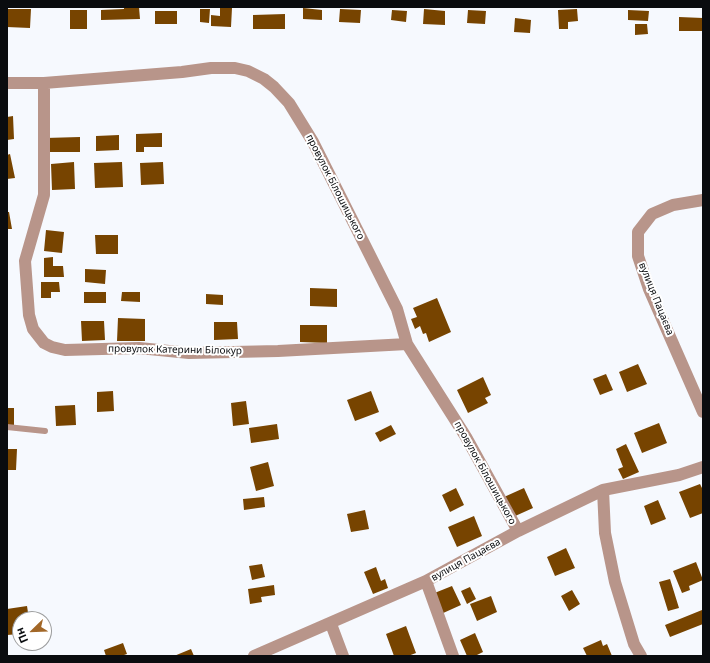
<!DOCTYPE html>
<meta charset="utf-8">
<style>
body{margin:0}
#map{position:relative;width:710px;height:663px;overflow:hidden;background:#f6f9fe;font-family:"Noto Sans",sans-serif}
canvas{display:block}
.frame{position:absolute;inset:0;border:8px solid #0a0c0f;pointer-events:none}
.north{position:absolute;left:12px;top:611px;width:40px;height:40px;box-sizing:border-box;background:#fff;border:1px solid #9d9e9f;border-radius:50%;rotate:247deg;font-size:11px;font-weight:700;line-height:16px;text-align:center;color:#0a0c0f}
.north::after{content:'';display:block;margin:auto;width:14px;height:18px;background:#a26728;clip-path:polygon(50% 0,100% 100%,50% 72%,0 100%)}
</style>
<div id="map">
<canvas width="710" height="663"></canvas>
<div class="frame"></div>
<div class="north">Пн</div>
</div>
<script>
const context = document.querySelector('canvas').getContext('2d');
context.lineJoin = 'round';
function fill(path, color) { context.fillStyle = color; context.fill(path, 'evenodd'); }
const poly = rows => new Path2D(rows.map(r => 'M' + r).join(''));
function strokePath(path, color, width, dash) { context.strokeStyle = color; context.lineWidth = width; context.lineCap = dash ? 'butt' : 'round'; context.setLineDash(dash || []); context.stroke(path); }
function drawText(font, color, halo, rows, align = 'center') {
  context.font = font + ' "Noto Sans",sans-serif'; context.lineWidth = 4; context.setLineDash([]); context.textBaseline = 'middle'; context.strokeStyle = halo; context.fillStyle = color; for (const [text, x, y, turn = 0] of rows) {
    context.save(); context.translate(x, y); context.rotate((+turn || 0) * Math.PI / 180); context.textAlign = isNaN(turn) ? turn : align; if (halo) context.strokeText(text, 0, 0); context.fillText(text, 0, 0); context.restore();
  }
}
fill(poly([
 [124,7,139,7,140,19,101,20,101,10,124,9],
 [220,8,232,8,231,27,211,26,211,15,220,16],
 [303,8,322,10,322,20,303,19],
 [7,9,31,9,30,28,7,27],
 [200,9,210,9,209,23,200,22],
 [340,9,361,10,360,23,339,22],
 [424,9,445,11,445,25,423,24],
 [577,9,578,21,568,22,568,29,559,29,558,10],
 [70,10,87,10,87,29,70,29],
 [392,10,407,11,406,22,391,20],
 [468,10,486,11,485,24,467,23],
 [628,10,649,11,648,21,628,20],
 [155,11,177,11,177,24,155,24],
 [285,14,285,29,253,29,253,15],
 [679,17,703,18,703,31,679,31],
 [515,18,531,20,530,33,514,32],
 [635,24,647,24,648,34,635,35],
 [13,116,14,139,7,140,7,117],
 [162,133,162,147,144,147,144,152,136,152,136,134],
 [119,135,119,150,96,151,96,136],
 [80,137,80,152,46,152,45,138],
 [10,154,15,178,7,179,7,155],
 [74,162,75,189,52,190,51,164],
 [122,162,123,187,95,188,94,163],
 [163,162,164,184,141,185,140,163],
 [7,212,9,212,12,229,7,229],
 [46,230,64,232,62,253,44,251],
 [95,235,118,235,118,254,96,254],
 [53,257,53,266,63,266,64,277,44,277,44,258],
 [85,269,106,270,105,284,85,282],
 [41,282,59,282,60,292,51,292,51,298,41,298],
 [310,288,337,289,337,307,310,306],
 [84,292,106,292,106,303,84,303],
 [122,292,140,292,140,302,121,301],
 [206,294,223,295,223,305,206,304],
 [437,298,451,332,429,342,426,333,423,334,420,326,415,329,411,319,417,317,413,308],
 [118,318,145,319,145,341,117,341],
 [81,321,104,321,105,340,82,341],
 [214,322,237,322,238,339,214,340],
 [300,325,327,325,327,343,300,342],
 [638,364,647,384,627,392,619,372],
 [606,374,613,390,600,395,593,379],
 [483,377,491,395,485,398,488,403,468,413,457,390],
 [113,391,114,411,97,412,97,392],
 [371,391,379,412,355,421,347,400],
 [246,401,249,424,233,426,231,403],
 [75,405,76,425,56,426,55,406],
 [7,408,14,408,14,425,7,426],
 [659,423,667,443,642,453,634,433],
 [277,424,279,439,251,443,249,428],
 [391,425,396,434,380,442,375,433],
 [626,444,639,472,623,479,618,469,623,467,616,449],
 [7,449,17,449,16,470,7,470],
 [268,462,274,486,256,491,250,467],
 [700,484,703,490,703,513,690,518,679,492],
 [456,488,464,505,450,512,442,495],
 [524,488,533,508,513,517,504,497],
 [264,497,265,507,244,510,243,499],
 [658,500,666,519,651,525,644,506],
 [365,510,369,529,351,532,347,514],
 [474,516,482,536,457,547,448,527],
 [566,548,575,568,555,576,547,557],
 [696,562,703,580,689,586,690,590,682,593,673,571],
 [262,564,265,577,252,580,249,566],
 [376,567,381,581,385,579,388,588,373,594,364,572],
 [670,579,679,608,668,611,659,582],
 [274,585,275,595,261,597,262,602,250,604,248,589],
 [452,586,461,605,441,614,432,594],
 [470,587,476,599,467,604,461,591],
 [572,590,580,604,569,611,561,596],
 [491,596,497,612,477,621,470,604],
 [27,606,29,619,20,619,20,634,7,635,7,609],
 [702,610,703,624,670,637,665,625],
 [406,626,416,653,408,656,394,656,386,634],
 [475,633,483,652,475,656,467,656,460,640],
 [601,640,603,646,607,644,612,656,587,656,583,648],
 [123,643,127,654,121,656,106,656,104,650],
 [191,649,194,656,174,656]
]), '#740');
strokePath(poly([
 [7,427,45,431]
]), '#b8958a', 6);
strokePath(poly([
 [7,83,44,83,182,72,211,68,235,68,248,71,264,79,274,87,289,103,313,142,397,309,407,344,466,437,518,531],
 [44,83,44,195,25,261,29,315,33,329,44,343,52,347,65,350,139,348,189,353,278,351,407,344],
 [703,200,673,205,652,214,638,232,638,256,649,289,703,412],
 [603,490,605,533,615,582,634,644,641,656],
 [426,581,453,656],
 [331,624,343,656],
 [254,656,426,581,518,531,603,490,679,475,703,467]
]), '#b8958a', 12);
drawText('10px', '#0a0c0f', '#fff', [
 ["провулок Білошицького",335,187,63],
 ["вулиця Пацаєва",656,299,68],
 ["провулок Катерини Білокур",175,350,1],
 ["провулок Білошицького",485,473,61],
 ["вулиця Пацаєва",466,560,-29]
]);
</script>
